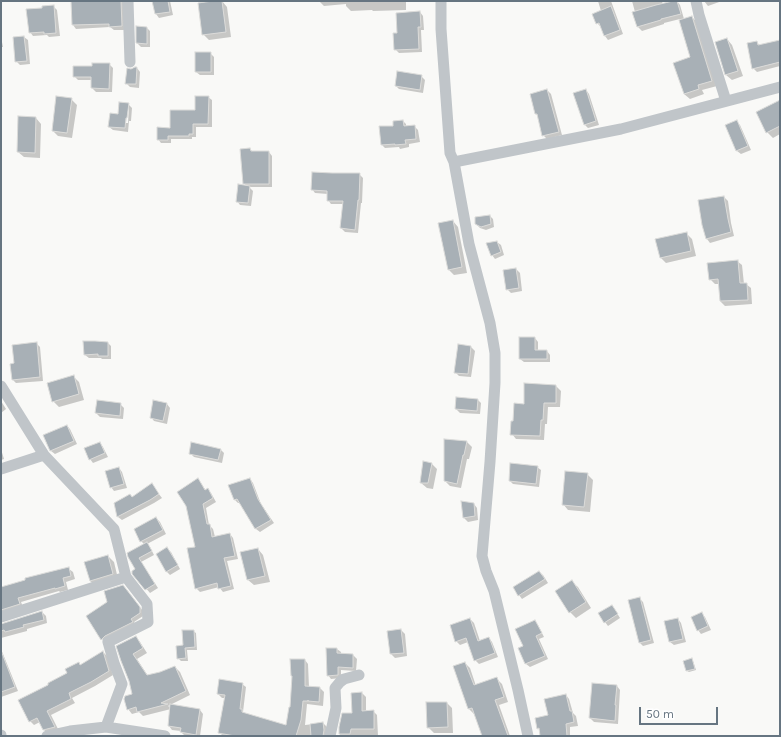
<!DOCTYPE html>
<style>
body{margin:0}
#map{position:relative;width:781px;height:737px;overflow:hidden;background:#f9f9f7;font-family:Karla,sans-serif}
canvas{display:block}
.frame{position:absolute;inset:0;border:2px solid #667581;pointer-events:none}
.scale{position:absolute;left:639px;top:707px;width:79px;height:18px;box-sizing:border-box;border:2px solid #667581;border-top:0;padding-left:5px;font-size:12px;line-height:14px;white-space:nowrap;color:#667581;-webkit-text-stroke:3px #fff;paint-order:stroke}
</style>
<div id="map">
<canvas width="781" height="737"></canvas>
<div class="frame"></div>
<div class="scale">50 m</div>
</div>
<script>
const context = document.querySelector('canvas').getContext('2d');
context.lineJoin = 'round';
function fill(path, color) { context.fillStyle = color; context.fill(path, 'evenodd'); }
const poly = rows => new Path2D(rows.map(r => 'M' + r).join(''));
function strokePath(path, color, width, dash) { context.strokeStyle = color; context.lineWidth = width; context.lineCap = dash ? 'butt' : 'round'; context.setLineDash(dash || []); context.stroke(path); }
fill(poly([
 [80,1,122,1,124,3,125,30,114,30,110,27,76,29,73,25],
 [153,1,170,1,173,15,159,18,156,14],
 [222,1,227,7,231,37,209,40,203,34],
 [319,1,406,1,406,10,373,11,372,10,351,11,346,6,346,4,324,6],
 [598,1,611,1,623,34,608,40,605,36,601,27,597,23,601,11],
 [632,1,662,1,663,5,677,1,680,5,684,19,692,17,697,22,717,86,702,90,704,94,690,99,684,94,691,57,680,19,664,23,664,24,642,31,638,27,633,13,635,12],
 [704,1,722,1,708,6],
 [53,6,57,10,60,36,49,37,47,35,33,36,30,32],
 [420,12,423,16,424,30,421,30,422,52,399,53,395,49,398,34],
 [147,28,150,31,150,47,141,47,137,43],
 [1,37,3,47,1,47],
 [24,37,28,40,30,64,20,65,16,61,14,38],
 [727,39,732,45,743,76,732,80,726,75,716,43],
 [757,42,760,46,780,43,780,66,757,72,753,68],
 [210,53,214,57,214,75,200,75,196,72],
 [109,64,113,68,112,92,96,92,92,88,92,80,78,80,74,76,93,67],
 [137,68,140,72,139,88,130,87,126,83,131,70],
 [421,76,425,80,423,93,399,89,396,86],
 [547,90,551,94,562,135,547,139,543,135,538,116,536,114],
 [586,90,589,94,599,125,588,128,585,125],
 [208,97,212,100,212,127,196,127,196,137,192,137,192,139,171,139,171,143,161,143,158,139,196,111],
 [71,99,77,105,72,138,58,136,53,131],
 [780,101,780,134,773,138,767,132],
 [128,104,132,108,131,121,129,121,128,132,113,130,109,127],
 [127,106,129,106,128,123,126,123],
 [36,118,41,124,40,158,24,157,18,152],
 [403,121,406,124,406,127,414,126,418,130,420,142,409,144,409,147,400,149,399,147,385,148,382,145,394,127],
 [737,122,740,125,751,150,741,154,737,151,727,126],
 [250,149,253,152,269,152,272,156,272,187,249,187,253,191,251,206,240,205,237,201,247,187,244,183],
 [359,174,363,178,362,203,361,203,358,233,345,232,341,228,344,204,331,204,328,200,328,194,315,193,312,189],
 [724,197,728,201,731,223,734,236,710,243,707,239,703,225],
 [490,216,493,219,494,227,486,230,480,228,476,224],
 [453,221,458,227,467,273,454,275,449,270],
 [686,233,692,239,696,256,666,263,660,257],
 [497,242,501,245,504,255,495,259,492,255],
 [737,261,742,265,744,284,746,284,751,288,752,304,725,306,720,301,719,284,715,284,710,279],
 [516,269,520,273,522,291,511,293,507,289],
 [535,338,538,342,538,351,547,351,550,355,550,362,524,362,520,359],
 [36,343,40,347,43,381,16,383,13,380,15,364],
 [108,343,111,346,111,359,102,359,101,358,89,358,85,355],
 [459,345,471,347,475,351,471,377,459,376,455,372],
 [73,376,79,382,84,400,59,407,53,401],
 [525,384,556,386,561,391,560,407,548,407,547,424,545,424,544,440,516,439,512,434,524,405],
 [478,400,481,403,480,414,460,413,456,409],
 [1,401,6,409,1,413],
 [154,401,167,404,170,408,167,424,154,421,151,417],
 [120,404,124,408,123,419,100,417,96,413],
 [67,426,70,429,77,444,55,454,51,451,44,436],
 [445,440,467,442,472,447,469,459,467,459,461,488,450,486,445,481],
 [100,443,103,447,108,457,93,463,90,459],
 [1,449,4,459,1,460],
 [220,449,224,453,222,463,194,457,190,453],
 [432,464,437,469,433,489,427,488,421,483],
 [537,467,541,470,539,487,513,484,510,481],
 [119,468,122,472,127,488,114,491,111,487],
 [587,474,593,480,590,512,568,510,563,504],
 [250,479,253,483,261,504,274,523,260,532,256,529,240,503,238,503,235,500,230,486],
 [201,483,206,491,207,490,211,493,216,502,206,508,209,525,213,529,215,537,230,534,233,538,238,559,227,561,234,589,223,592,219,587,200,592,196,588,196,547],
 [152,485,162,498,154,503,122,520,118,517,115,503,130,495,133,498],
 [462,502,474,504,477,508,478,520,468,522,464,518],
 [156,518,160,522,166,534,147,544,150,547,154,555,141,562,158,588,150,593,133,573,136,570,128,553,144,544,141,541],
 [167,549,171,552,180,569,170,575,166,571],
 [258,549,263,555,270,582,254,585,248,580],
 [108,556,114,562,118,579,96,586,90,581],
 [69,569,73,572,75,579,66,582,68,590,60,592,59,591,21,602,23,607,1,615,1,588],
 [539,572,543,575,548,583,522,599,519,595,514,588],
 [572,582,578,587,591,608,576,618,570,612],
 [127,590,143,611,143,616,134,622,136,625,105,642,102,639,87,616],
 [640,599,643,602,654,643,643,646,639,642],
 [612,606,615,610,620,618,608,626,605,622],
 [42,612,46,616,47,623,27,629,27,631,1,638,1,625],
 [702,614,705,617,711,630,701,634,698,630],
 [470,619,474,623,480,641,489,638,492,642,498,657,479,664,475,660,468,642,460,645,456,641],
 [678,619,681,623,686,642,674,645,670,642],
 [535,621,538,625,544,637,539,639,548,659,530,667,526,664,519,649,524,647],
 [401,630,405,634,407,656,395,658,391,654,388,631],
 [193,631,196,633,197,650,187,650,188,661,181,661,178,658,184,646],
 [136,637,140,642,147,653,137,659,148,676,175,667,180,672,190,695,168,706,171,708,200,710,203,714,200,736,185,736,181,732,181,731,172,730,169,726,171,709,143,716,139,712,132,714,128,709,133,695,130,681,122,660],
 [1,649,18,691,1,697],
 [337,649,341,652,341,654,353,655,357,659,356,671,341,670,341,678,331,679,328,675],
 [103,652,107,656,113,675,95,686,72,698,75,703,51,715,59,731,48,734,44,730,40,722,34,725,30,721,50,685,69,674,79,663,81,666],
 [691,659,693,661,696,670,689,672,687,671,684,661],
 [305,660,308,664,309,687,320,688,324,692,323,706,307,704,305,725,323,723,327,727,327,736,223,736,219,732,225,698,222,698,218,694,242,684,246,687,243,712,246,715,287,726,291,709,293,677,292,676],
 [465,663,470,668,476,686,496,678,502,684,508,702,499,705,510,736,483,736,474,714,469,709,454,667],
 [617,686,620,690,618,724,594,722,590,718],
 [362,693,366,697,366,712,373,711,377,715,378,736,340,736,340,727,353,714],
 [566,695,569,699,573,713,576,716,578,726,570,727,570,736,540,736,540,731,538,728],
 [447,703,452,708,453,733,434,733,428,727]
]), '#0003');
const building = poly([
 [71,1,121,1,122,26,109,27,109,24,72,25,71,1],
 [152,1,168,1,170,12,155,14,152,1],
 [213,1,222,1,226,32,202,35,198,3,213,1],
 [673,1,677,1,681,14,661,19,661,20,637,27,632,12,656,5,673,1],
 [54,5,56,33,44,34,44,32,29,33,26,9,42,8,42,6,54,5],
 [611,6,620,30,604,36,599,23,596,24,592,14,611,6],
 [420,11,421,27,418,27,419,49,394,50,393,33,397,33,396,13,420,11],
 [692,16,712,81,698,85,699,89,684,94,673,63,690,57,679,20,692,16],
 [136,26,147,27,147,44,136,43,136,26],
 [24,36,27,61,15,62,13,37,24,36],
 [727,38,738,71,725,75,715,42,727,38],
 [780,40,780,62,752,69,747,43,757,41,758,45,780,40],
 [195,52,211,52,211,72,195,72,195,52],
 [92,63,110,63,109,89,91,88,91,77,73,77,73,66,92,66,92,63],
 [135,67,137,67,136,84,125,84,127,68,131,69,135,67],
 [397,71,422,75,420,90,395,86,397,71],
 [547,89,559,132,542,136,537,114,535,114,530,94,547,89],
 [586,89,596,121,584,125,573,93,586,89],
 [56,96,72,98,67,133,52,131,56,96],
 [195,96,209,96,208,124,193,124,193,134,189,134,189,136,168,136,168,140,157,140,157,127,170,128,170,110,195,110,195,96],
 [780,100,780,126,766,133,756,112,780,100],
 [119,102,129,103,127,118,126,118,125,128,108,127,110,113,118,114,119,102],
 [18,116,36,117,35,153,17,152,18,116],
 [403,120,404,126,415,125,416,139,405,140,406,144,395,145,395,144,381,145,379,126,393,126,393,121,403,120],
 [737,120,748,146,736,151,725,125,737,120],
 [250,148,251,151,269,151,269,184,243,184,240,149,250,148],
 [312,172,332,173,360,173,359,200,358,200,355,230,340,228,343,201,327,201,327,191,311,190,312,172],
 [238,184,250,186,248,203,236,202,238,184],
 [724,196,728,219,731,232,706,239,702,225,698,200,724,196],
 [490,215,491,224,481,227,475,224,475,217,490,215],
 [453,220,462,267,448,270,438,223,453,220],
 [687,232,691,251,660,258,655,239,687,232],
 [497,241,501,252,491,256,486,243,497,241],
 [738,260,740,283,747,283,748,300,720,301,718,279,709,280,707,263,738,260],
 [516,268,519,288,506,290,503,270,516,268],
 [519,337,535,337,535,350,547,350,547,359,519,359,519,337],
 [83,341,95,341,108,342,108,356,98,356,98,354,84,355,83,341],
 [37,342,40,377,12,380,10,364,14,363,12,345,37,342],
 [458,344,471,346,468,374,454,373,458,344],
 [74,375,79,394,52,402,47,383,74,375],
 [524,383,556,385,556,403,544,403,543,420,541,420,540,436,510,435,511,421,513,421,514,403,524,404,524,383],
 [456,397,478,399,477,411,455,409,456,397],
 [97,400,121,403,120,416,95,413,97,400],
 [153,400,167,403,163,421,150,418,153,400],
 [67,425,74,441,50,451,43,435,67,425],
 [444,439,467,441,464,455,463,455,457,484,444,481,444,439],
 [100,442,105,453,89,460,84,448,100,442],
 [191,442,221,449,218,460,189,454,191,442],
 [423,461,432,463,428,483,420,483,423,461],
 [510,463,538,466,536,484,509,481,510,463],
 [119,467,124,484,110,488,105,471,119,467],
 [565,471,588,473,584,507,562,505,565,471],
 [198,478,205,490,208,488,213,498,203,504,207,524,210,524,212,537,230,533,235,556,224,558,231,586,218,589,217,583,195,589,187,548,195,547,186,506,177,492,198,478],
 [250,478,258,499,271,520,255,529,237,499,234,500,228,485,250,478],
 [152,483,159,494,150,500,117,517,114,503,130,494,132,497,152,483],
 [461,501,474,503,475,516,463,518,461,501],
 [156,517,163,530,140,542,134,529,156,517],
 [147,542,152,551,139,558,155,584,145,590,132,574,132,571,135,569,128,557,127,553,147,542],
 [167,547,178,565,166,572,156,554,167,547],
 [258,548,265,576,247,580,240,552,258,548],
 [108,555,113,574,90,581,84,562,108,555],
 [69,567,71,576,63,578,65,586,55,589,55,588,18,598,20,604,1,610,1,587,25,580,25,578,69,567],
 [539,571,545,579,518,596,513,587,539,571],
 [572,580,586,602,569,613,555,591,572,580],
 [123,585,140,607,140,613,131,619,133,622,105,636,101,640,86,616,107,602,104,591,123,585],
 [640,597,651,640,639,643,628,600,640,597],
 [612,605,618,614,604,623,598,613,612,605],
 [42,611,44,620,23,625,24,627,5,632,4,630,1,631,1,624,42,611],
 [702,612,708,626,697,631,691,617,702,612],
 [470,618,478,641,489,637,495,653,474,661,466,638,455,642,450,625,470,618],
 [678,618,683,639,669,642,664,621,678,618],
 [535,620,542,633,536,636,545,656,525,664,518,648,523,646,515,629,535,620],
 [401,629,404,653,390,654,387,631,401,629],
 [182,630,194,630,195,647,185,648,186,658,177,659,176,646,183,645,182,630],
 [136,636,143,648,133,654,147,675,160,672,175,666,186,691,161,703,168,704,137,712,136,707,127,710,124,699,125,696,132,694,129,681,121,661,116,646,136,636],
 [326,648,337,648,337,653,353,654,353,668,338,667,338,675,327,676,326,648],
 [103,651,109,671,91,682,69,693,71,699,47,711,55,727,43,730,37,718,29,722,18,700,48,685,48,683,67,673,65,669,79,662,80,665,103,651],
 [1,653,2,653,15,687,1,692,1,653],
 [692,658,695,669,686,671,683,661,692,658],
 [290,659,305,659,305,686,320,687,319,702,308,701,308,700,308,701,303,701,301,720,296,736,235,736,218,733,225,695,217,694,219,679,243,683,240,709,242,709,242,712,286,725,289,707,290,707,292,676,291,676,290,659],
 [465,662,474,685,497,677,504,697,495,700,508,736,482,736,472,708,468,709,453,666,465,662],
 [592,683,617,685,615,705,616,705,615,721,589,718,592,683],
 [362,692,362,711,374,710,374,729,351,729,350,734,339,734,339,727,342,713,352,713,351,693,362,692],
 [566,694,570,711,572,711,574,722,566,724,567,736,540,736,539,728,537,729,535,718,548,715,544,699,566,694],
 [426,702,447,702,448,727,427,728,426,702],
 [170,704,200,709,196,735,180,732,181,728,168,726,170,704],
 [323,722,324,730,323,736,311,736,310,724,323,722]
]);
fill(building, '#a8b0b6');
strokePath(building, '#dbdbd9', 1);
strokePath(poly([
 [128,1,130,62],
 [441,1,441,29,450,153,454,162,469,244,490,323,495,353,495,383,490,462,482,556,486,571,494,591,518,690,528,736],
 [696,1,699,15,726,101],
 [454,162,621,129,780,87],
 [1,386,44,455,114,529,126,577,147,604,148,622,108,642,114,663,122,684,106,727],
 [1,469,44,455],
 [1,617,126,577],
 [1,735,1,736],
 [47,736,70,731,106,727,165,736],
 [330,736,336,708,335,688,340,682,344,679,359,675]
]), '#c0c5c9', 11);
</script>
